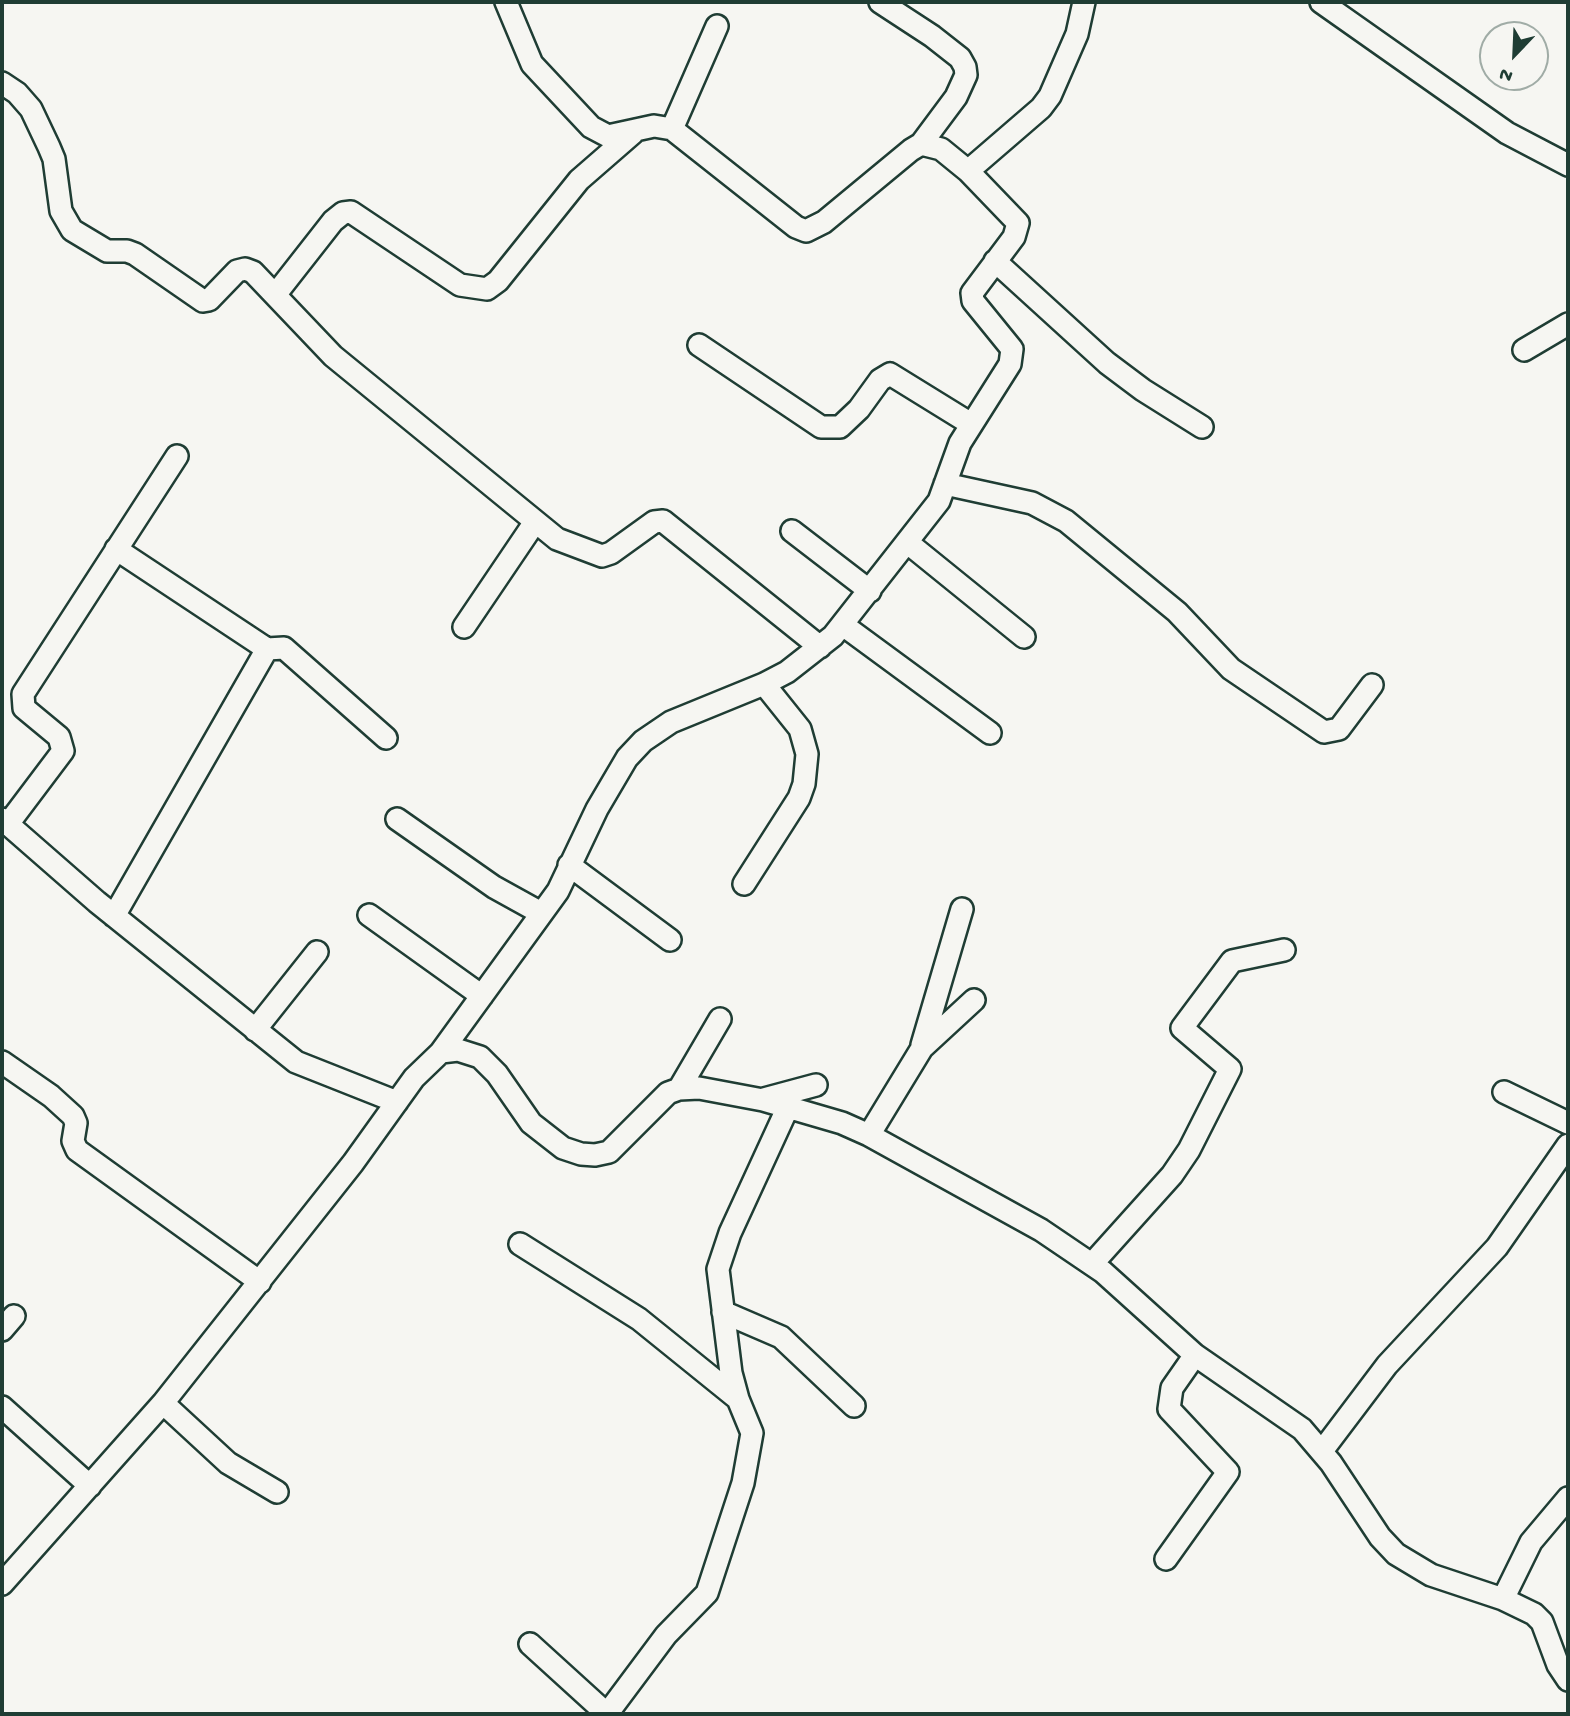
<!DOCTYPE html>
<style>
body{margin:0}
#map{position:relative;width:1570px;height:1716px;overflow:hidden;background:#f6f6f2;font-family:"Gochi Hand",sans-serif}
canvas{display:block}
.frame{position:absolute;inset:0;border:4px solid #1f3d34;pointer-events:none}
.north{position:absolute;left:1479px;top:21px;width:70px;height:70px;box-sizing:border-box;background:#f6f6f2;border:2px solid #a0aca6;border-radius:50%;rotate:203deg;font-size:19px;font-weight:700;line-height:28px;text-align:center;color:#1f3d34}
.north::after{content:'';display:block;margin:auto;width:24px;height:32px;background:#1f3d34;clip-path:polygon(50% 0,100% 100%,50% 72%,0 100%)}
</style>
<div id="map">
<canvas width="1570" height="1716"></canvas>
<div class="frame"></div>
<div class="north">N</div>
</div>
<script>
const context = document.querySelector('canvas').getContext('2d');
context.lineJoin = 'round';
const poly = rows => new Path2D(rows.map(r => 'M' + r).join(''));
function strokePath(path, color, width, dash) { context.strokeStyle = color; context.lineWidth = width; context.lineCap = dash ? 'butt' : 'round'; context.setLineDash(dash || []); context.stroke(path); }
const minor = poly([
 [880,2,932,36,960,58,965,67,966,75,956,97,921,144],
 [1321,2,1507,133,1568,165],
 [2,83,17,93,31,109,49,147,54,159,61,211,72,230,107,251,127,251,135,254,203,301,209,300,237,271,245,269,253,272,333,356,557,539,602,556,611,553,654,522,663,521,820,647],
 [672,129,717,26],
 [968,171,1041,108,1050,96,1077,34,1084,2],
 [995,261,1107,363,1143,390,1202,427],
 [275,295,333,221,343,213,351,212,460,285,487,289,498,281,579,180,633,133],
 [699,345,821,427,840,427,859,409,880,380,890,374,971,424],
 [1524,350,1568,324],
 [945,484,1032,503,1066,521,1177,612,1231,669,1324,732,1339,729,1372,685],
 [792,531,870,591],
 [908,543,1024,637],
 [116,549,267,649],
 [843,625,990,733],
 [464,627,535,522],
 [2,819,97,902,296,1062,397,1102],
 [397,819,494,887,541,913],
 [8,824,63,751,59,737,24,708,23,694,177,456],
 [569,865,670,940],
 [744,884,799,798,804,784,807,754,800,729,764,684],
 [369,915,482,996],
 [114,916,267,649,284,648,386,738],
 [255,1030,317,952],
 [922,1045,962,909],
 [441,1052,458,1050,480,1057,497,1074,531,1123,563,1148,581,1154,595,1155,609,1152,668,1093,679,1089,699,1088,763,1100,842,1123,869,1135,1041,1230,1103,1272,1195,1355,1302,1429,1331,1463,1380,1537,1396,1554,1431,1575,1503,1599,1534,1614,1542,1622,1558,1665,1568,1680],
 [2,1062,51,1096,73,1116,76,1123,73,1141,77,1150,260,1282],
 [679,1089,720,1019],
 [1504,1092,1568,1123],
 [764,1099,816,1085],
 [869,1135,922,1048,974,1000],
 [520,1244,639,1319,738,1399],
 [1092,1264,1172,1175,1189,1150,1230,1069,1182,1028,1232,961,1284,950],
 [723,1312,781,1337,854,1406],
 [2,1330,14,1316],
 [163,1403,228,1463,277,1492],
 [2,1407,90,1486],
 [1322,1451,1387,1365,1497,1247,1568,1145],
 [1166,1559,1228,1472,1169,1409,1172,1388,1195,1355],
 [2,1584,163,1403,353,1163,414,1078,441,1052,558,891,597,809,627,758,643,741,671,722,764,684,787,672,833,636,939,501,960,443,1010,364,1012,349,973,301,972,293,1014,237,1018,223,968,171,941,149,921,144,911,150,824,222,806,231,796,227,672,129,654,126,608,136,591,127,532,64,506,2],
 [1503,1599,1531,1542,1568,1498],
 [530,1644,607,1714],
 [607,1714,666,1635,707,1593,743,1483,752,1433,738,1399,731,1373,718,1269,730,1233,788,1107]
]);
strokePath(minor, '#1f3d34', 26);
strokePath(minor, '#f6f6f2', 21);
</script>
